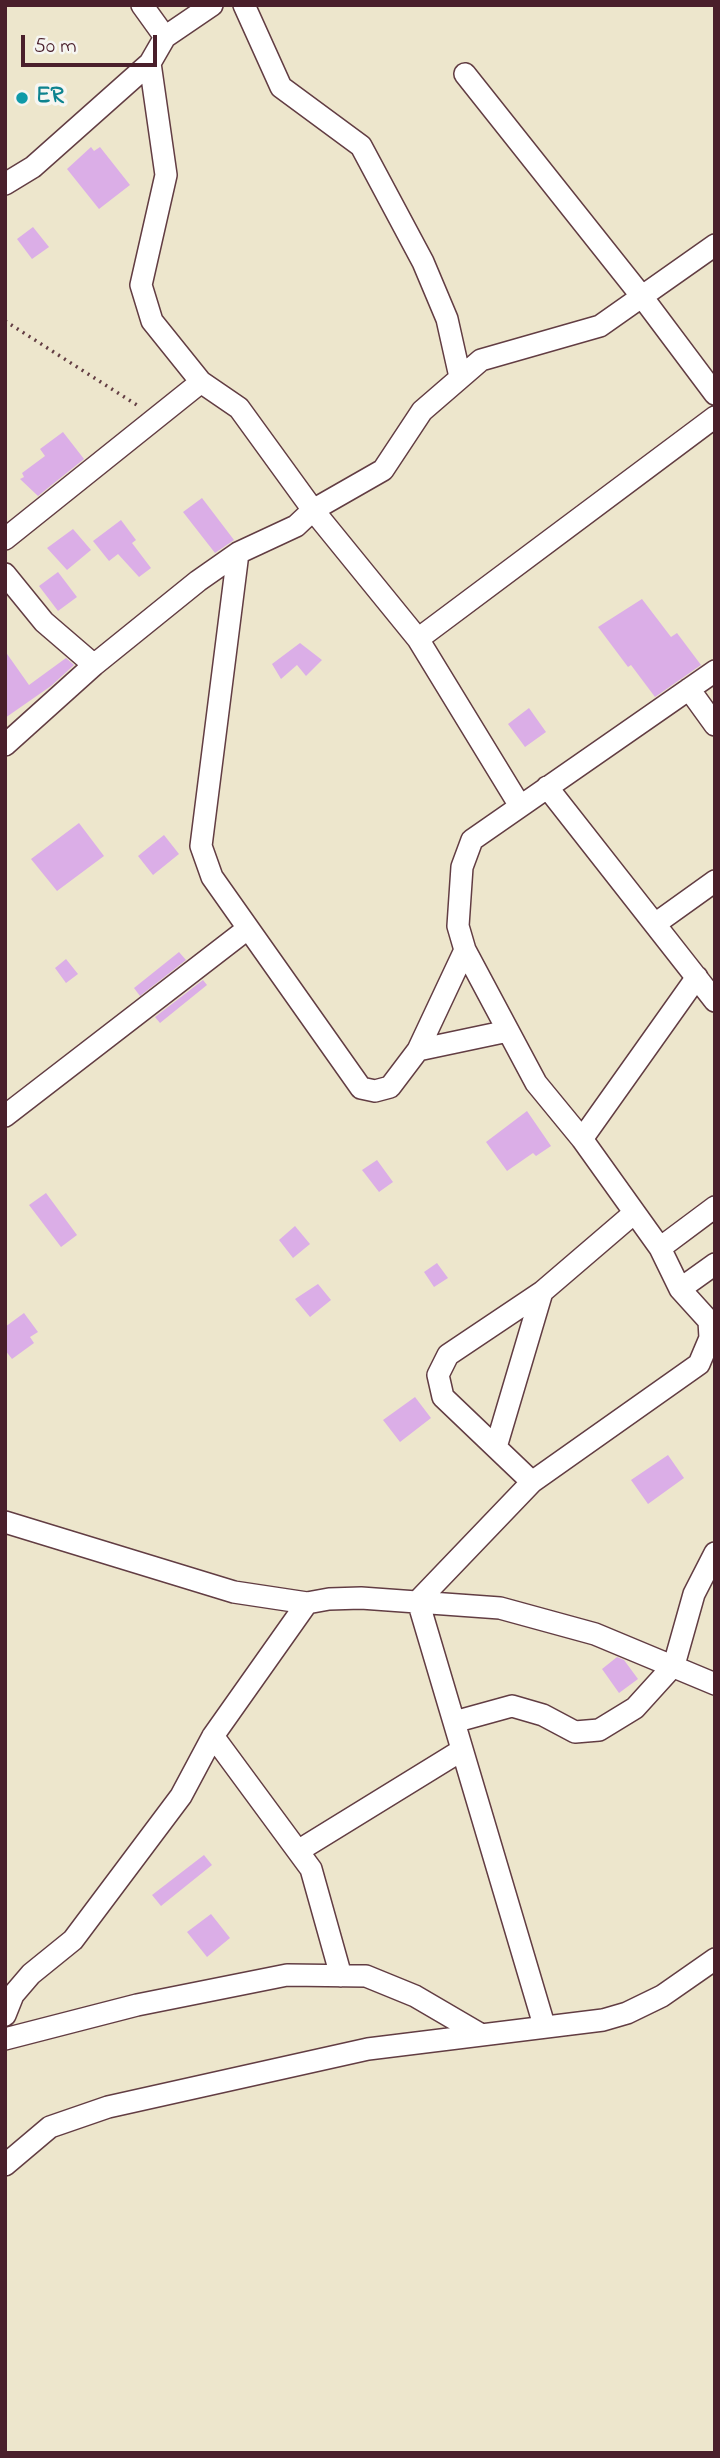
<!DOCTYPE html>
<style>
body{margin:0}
#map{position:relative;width:720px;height:2458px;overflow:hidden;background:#ede6cc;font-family:"Indie Flower",sans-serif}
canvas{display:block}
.frame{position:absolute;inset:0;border:7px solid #4a1f2b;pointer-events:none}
.scale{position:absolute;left:21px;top:35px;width:136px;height:32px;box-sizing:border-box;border:4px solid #4a1f2b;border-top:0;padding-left:9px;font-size:21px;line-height:24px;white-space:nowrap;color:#4a1f2b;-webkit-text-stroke:5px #f6f6f2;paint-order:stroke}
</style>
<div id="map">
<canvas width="720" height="2458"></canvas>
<div class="frame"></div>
<div class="scale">50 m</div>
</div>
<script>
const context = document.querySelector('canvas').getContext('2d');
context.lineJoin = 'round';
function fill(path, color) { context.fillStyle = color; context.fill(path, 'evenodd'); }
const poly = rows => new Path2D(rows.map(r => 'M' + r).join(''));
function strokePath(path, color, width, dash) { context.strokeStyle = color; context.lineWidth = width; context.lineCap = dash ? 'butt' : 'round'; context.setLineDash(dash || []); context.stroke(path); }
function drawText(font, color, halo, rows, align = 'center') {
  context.font = font + ' "Indie Flower",sans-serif'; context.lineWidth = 7; context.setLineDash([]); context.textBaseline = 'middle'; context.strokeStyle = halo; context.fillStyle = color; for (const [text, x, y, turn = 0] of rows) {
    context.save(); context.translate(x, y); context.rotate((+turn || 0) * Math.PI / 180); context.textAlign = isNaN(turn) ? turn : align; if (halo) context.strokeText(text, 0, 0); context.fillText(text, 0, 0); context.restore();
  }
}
fill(poly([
 [91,147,94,151,100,147,130,185,99,209,67,169],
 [33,227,49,247,32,259,17,239],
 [63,432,84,459,38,496,20,479,24,477,22,473,45,456,40,449],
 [202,498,234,540,215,553,183,512],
 [121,520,136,540,132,543,151,568,139,577,118,554,109,561,93,541],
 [73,529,91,550,67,570,47,548],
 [58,572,77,597,58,611,39,586],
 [642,599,671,637,677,633,701,665,655,697,631,665,628,667,598,627],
 [300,643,322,660,306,676,297,665,281,679,272,664],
 [5,651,29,685,66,658,74,665,51,686,5,718],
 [529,708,546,732,525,747,508,724],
 [79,823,104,856,57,891,31,859],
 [164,835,179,854,153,875,138,856],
 [179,952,186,960,140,996,134,988],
 [66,959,78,974,66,983,55,968],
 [203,980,207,985,160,1023,155,1017],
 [527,1111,551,1146,536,1156,533,1153,507,1171,486,1142],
 [377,1160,393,1182,379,1192,362,1170],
 [46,1193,77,1235,61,1247,29,1205],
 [295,1226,310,1244,293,1258,279,1240],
 [437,1263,448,1278,434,1287,424,1272],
 [318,1284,331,1300,310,1317,295,1299],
 [24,1313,38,1332,30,1337,34,1343,12,1359,5,1350,5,1327],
 [415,1397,431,1418,400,1442,383,1420],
 [668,1455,684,1478,648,1504,631,1480],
 [617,1657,624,1660,638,1679,619,1693,602,1669],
 [204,1855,212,1865,161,1906,152,1895],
 [211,1914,230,1938,207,1957,187,1932]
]), '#dbaee7');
const minor = poly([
 [142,5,165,37],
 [244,5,281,87,361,146,423,262,447,319,460,377],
 [150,63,166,175,141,285,152,321,201,382,239,408,313,510,418,639,520,806],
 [465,74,643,298,715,394],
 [5,184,33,167,150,63,165,37,212,5],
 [5,539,201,382],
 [238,553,201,846,212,877,361,1088,375,1091,390,1087,418,1050,465,950],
 [5,574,44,622,94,665],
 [418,639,715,417],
 [689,689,715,725],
 [5,745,94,665,198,581,238,553,296,526,313,510,383,470,422,411,481,360,600,326,715,245],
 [547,787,715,1001],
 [655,924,715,881],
 [418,1050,508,1031],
 [5,1116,246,930],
 [582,1139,536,1083,465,950,458,926,462,867,472,840,715,671],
 [660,1248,715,1207],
 [680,1289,715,1264],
 [496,1447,542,1292],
 [532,1482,699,1364,710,1338,709,1321,680,1289,660,1248,582,1139,697,977],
 [5,1522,234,1592,307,1603,329,1599,361,1598,500,1608,595,1634,715,1684],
 [454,1722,512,1706,543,1715,575,1732,599,1730,635,1708,674,1665,694,1594,715,1553],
 [213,1736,311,1869,341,1976],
 [298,1851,462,1750],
 [5,2015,13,1995,31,1974,73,1940,181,1796,213,1736,307,1603],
 [544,2025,418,1601,532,1482,443,1397,438,1375,448,1355,542,1292,633,1214],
 [5,2039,137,2005,287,1975,366,1976,415,1996,480,2034],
 [5,2165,50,2127,108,2107,368,2049,603,2020,627,2013,662,1996,715,1959]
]);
strokePath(minor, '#623d43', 24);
strokePath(poly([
 [5,321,140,407]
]), '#623d43', 3.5, [2, 5]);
strokePath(minor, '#fff', 21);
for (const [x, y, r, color] of [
 [22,98,7,"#0f9aa8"]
]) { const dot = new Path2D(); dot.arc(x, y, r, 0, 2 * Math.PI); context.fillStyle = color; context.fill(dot); strokePath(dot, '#f6f6f2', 2.5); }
drawText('bold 24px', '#0d838f', '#f6f6f2', [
 ["ER",36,98]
], 'left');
</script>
